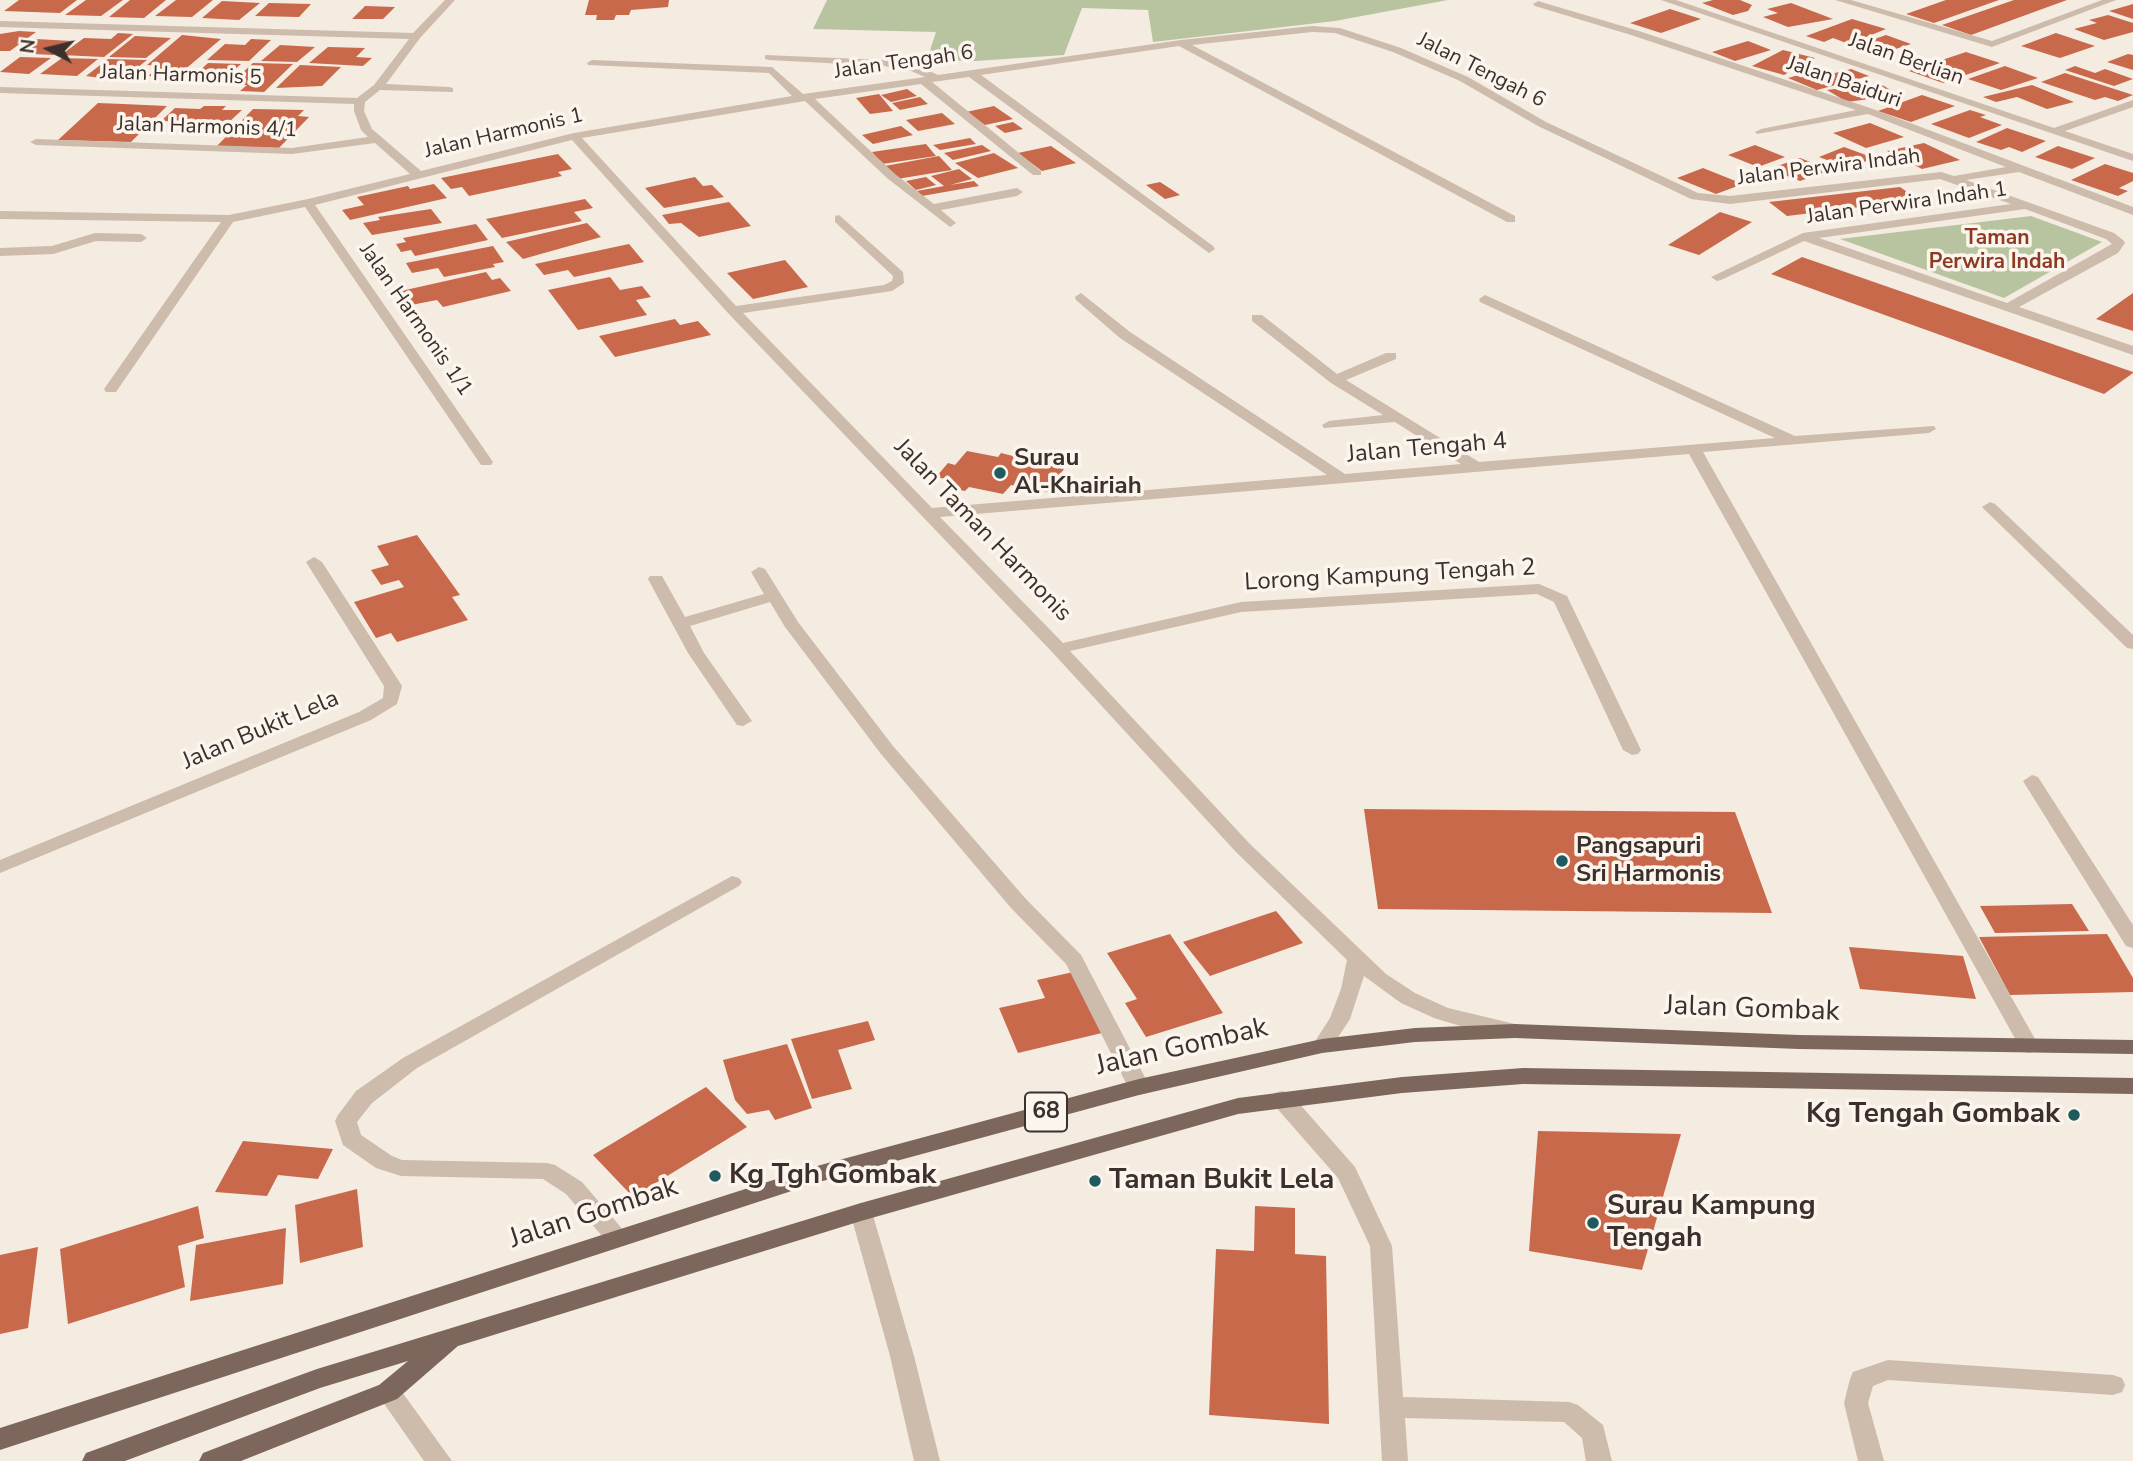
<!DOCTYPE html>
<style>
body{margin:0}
#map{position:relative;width:2133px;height:1461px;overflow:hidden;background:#f4ebe1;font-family:"Nunito Sans",sans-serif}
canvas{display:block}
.north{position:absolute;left:14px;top:14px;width:70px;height:70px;-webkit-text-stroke:5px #fbf5ee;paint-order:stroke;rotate:277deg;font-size:19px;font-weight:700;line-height:28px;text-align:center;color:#3b302b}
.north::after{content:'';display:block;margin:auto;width:24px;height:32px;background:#3b302b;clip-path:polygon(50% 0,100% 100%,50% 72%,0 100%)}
</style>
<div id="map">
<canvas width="2133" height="1461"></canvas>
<div class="north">N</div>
</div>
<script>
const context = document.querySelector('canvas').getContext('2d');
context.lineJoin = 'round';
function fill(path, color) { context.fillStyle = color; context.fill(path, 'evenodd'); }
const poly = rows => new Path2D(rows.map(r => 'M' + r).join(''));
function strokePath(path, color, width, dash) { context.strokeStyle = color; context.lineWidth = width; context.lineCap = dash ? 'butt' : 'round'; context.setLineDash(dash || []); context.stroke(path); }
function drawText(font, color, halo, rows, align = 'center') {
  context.font = font + ' "Nunito Sans",sans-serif'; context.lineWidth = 7; context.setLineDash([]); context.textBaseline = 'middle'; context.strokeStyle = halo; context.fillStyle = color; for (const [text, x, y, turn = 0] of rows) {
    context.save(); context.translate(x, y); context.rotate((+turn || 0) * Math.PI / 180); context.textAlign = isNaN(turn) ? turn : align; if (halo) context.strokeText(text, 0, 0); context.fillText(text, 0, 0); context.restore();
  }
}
fill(poly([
 [827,0,1448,0,1335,21,1153,42,1148,10,1082,8,1064,55,976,61,927,60,936,32,813,29],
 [2031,216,2102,242,2004,298,1840,239]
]), '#b8c4a0');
fill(poly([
 [19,0,77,0,60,13,4,11],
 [86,0,123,0,101,16,65,15],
 [130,0,166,0,144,18,109,17],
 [176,0,213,0,192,17,155,16],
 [589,0,669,0,668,7,631,10,629,15,616,15,614,20,596,20,597,15,585,15],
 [1713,0,1740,0,1752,5,1748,11,1733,15,1702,3],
 [1946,0,1999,0,1934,23,1906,14],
 [2014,0,2067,0,1971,35,1942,25],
 [222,1,260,3,239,20,202,18],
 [269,3,311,4,299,17,255,16],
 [1791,3,1833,19,1788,27,1763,17,1778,13,1767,9],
 [2133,4,2133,19,2109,11],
 [365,6,395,7,383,19,352,19],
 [1670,9,1701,19,1661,33,1630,23],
 [2108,15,2133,23,2133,32,2104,40,2074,29,2097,23,2089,20],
 [1852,19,1886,29,1849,44,1833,38,1824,42,1806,36],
 [19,31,36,32,10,51,0,51,0,34],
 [118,33,133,34,104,57,61,55,84,38,111,39],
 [2056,33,2095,46,2060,58,2021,46],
 [182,35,221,39,176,77,148,76,160,66,147,65],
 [1886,35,1911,44,1874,56,1849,48],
 [135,36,171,38,146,58,109,57],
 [36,39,72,41,53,55,16,53],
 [251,39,271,40,249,61,207,60,225,44,245,45],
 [1748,41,1771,50,1735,61,1712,52],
 [280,45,315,47,297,62,261,61],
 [328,47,365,48,356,57,372,58,363,66,309,63],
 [1783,50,1815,58,1784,75,1752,66],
 [1966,52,2000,63,1943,83,1909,71],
 [2128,54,2133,55,2133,70,2107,62],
 [20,57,51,58,29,74,0,72],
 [62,58,98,59,77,76,40,74],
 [108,59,147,60,127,76,120,76,115,80,86,76],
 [208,63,241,64,218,85,187,82],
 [253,63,293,64,264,92,240,91,247,85,229,85],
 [300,65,341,67,322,86,276,88],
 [2005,66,2038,78,2001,90,1968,79],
 [2075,66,2095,73,2105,69,2133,79,2114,86,2065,70],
 [1823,68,1835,73,1851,69,1869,76,1817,90,1788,78],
 [2065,73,2133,95,2118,101,2105,97,2095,100,2041,82],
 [1879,83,1899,95,1847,102,1827,90],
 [2032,85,2074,102,2047,109,2017,97,1996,102,1983,97],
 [907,89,917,96,891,102,881,95],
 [879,94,893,111,870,114,856,98],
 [1922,95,1955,106,1911,122,1878,111],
 [920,97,928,104,900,110,892,103],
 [98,103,123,104,167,106,131,142,58,140],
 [204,106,226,106,222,110,242,110,228,123,161,121,175,108,200,109],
 [994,106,1013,119,985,125,966,112],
 [253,109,304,110,298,116,309,117,279,148,217,146],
 [1970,110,1986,115,1980,117,2002,125,1969,138,1931,124],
 [942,113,955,124,918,131,906,120],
 [1013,122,1023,129,1005,133,995,126],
 [1870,123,1904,137,1866,148,1833,133],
 [901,126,913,135,873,144,862,135],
 [2007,128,2046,141,2022,152,2009,147,2001,150,1976,142],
 [970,138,976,144,940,150,933,145],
 [1924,143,1960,160,1922,169,1887,151],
 [926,144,936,156,882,164,872,152],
 [982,145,991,151,953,160,944,153],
 [1755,145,1785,157,1758,167,1728,155],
 [1051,146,1076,163,1042,171,1018,153],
 [2058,146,2095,158,2072,169,2035,157],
 [1844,147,1874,158,1849,168,1819,157],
 [994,153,1018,168,978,178,955,163],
 [558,154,572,169,558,172,562,176,469,196,462,187,451,189,441,178],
 [939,156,952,170,897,179,885,166],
 [1800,158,1831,170,1800,181,1769,169],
 [2105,164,2133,173,2133,181,2119,188,2128,191,2118,196,2071,180],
 [1703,168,1743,184,1716,194,1677,178],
 [959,169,972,179,950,185,974,181,979,186,922,196,917,191,944,186,931,176],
 [695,177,703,186,712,185,724,197,664,208,645,188],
 [926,177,936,185,916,190,906,181],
 [1160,182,1180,195,1165,199,1146,185],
 [434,184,447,198,350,220,342,210,364,205,357,197,408,186,410,189],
 [1900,187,1919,200,1787,216,1769,202],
 [585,199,593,208,574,212,582,221,502,238,486,219],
 [729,202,751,226,699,237,681,223,669,224,662,215],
 [431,209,442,223,372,235,363,223,380,220,378,217],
 [1720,212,1752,222,1699,255,1668,245],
 [587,223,601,237,523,259,506,242],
 [476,224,488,240,415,256,411,250,401,252,396,244,406,242,403,238],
 [629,244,644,262,574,277,568,270,544,275,535,264],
 [493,246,504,262,493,264,495,267,444,277,438,268,412,273,406,263],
 [1802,257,2133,372,2133,373,2104,394,1771,274],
 [785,260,808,287,753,299,727,273],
 [486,272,492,280,500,278,511,291,443,307,437,300,411,305,401,291],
 [610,277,620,290,642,286,651,297,636,300,647,315,578,330,548,290],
 [2133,293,2133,331,2096,319],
 [675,319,680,325,698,321,711,335,615,357,599,336],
 [967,451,998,457,1001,453,1064,469,1047,492,1011,485,1003,494,969,487,965,491,945,487,951,480,936,477,948,463,955,465],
 [417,535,460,595,452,597,468,620,397,642,391,633,376,638,354,602,404,587,399,580,381,585,371,570,389,565,377,546],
 [1364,809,1735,812,1772,913,1378,909],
 [2072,904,2089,931,1995,933,1980,906],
 [1276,911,1303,943,1210,976,1183,942],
 [1170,934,1223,1013,1146,1037,1125,1003,1137,999,1107,953],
 [2107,934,2133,978,2133,992,2010,995,1979,937],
 [1849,947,1963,956,1976,999,1860,989],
 [1078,971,1106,1032,1018,1053,999,1008,1045,998,1037,980],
 [868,1021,875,1040,838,1050,852,1089,812,1099,791,1039],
 [787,1044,812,1108,775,1120,769,1110,747,1114,735,1100,723,1060],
 [706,1087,747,1127,633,1197,593,1155],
 [1538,1131,1681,1134,1642,1270,1529,1251],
 [243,1141,333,1149,318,1179,278,1175,267,1196,215,1192],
 [357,1189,363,1247,300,1263,295,1205],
 [198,1206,204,1238,178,1246,185,1287,68,1324,60,1249],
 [1255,1206,1295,1208,1295,1254,1326,1256,1329,1424,1209,1415,1216,1249,1254,1251],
 [286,1228,283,1284,190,1301,196,1245],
 [38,1247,28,1328,0,1334,0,1255]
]), '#c8694b');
fill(poly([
 [445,0,455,0,420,38,386,84,449,87,453,88,453,92,380,90,365,102,364,111,372,129,421,171,574,133,792,96,769,73,588,65,587,63,592,60,772,67,803,94,925,77,911,71,884,66,769,60,765,59,765,55,884,60,918,66,938,75,1181,40,1312,26,1340,28,1401,48,1468,77,1546,122,1698,193,1730,196,1941,172,1954,176,2006,167,1868,114,1757,134,1755,132,1761,129,1856,110,1631,35,1535,6,1533,4,1538,1,1639,31,1873,109,2133,207,2133,215,2019,172,1966,180,2114,233,2123,240,2125,243,2118,253,2019,307,2133,346,2133,355,1804,241,1721,280,1717,281,1711,277,1803,233,2011,204,1940,179,1730,204,1691,199,1538,126,1460,81,1393,52,1335,33,1312,32,1192,45,1515,216,1515,222,1507,222,1179,46,981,75,1213,246,1215,249,1209,253,969,77,932,82,1041,171,1041,175,1033,175,921,84,815,99,895,174,934,204,1017,188,1023,192,1017,196,941,210,956,223,950,227,887,178,805,101,582,138,736,306,884,285,892,281,893,276,835,222,835,216,839,215,903,272,904,283,892,291,743,313,932,508,1327,475,1120,338,1076,300,1075,297,1081,293,1130,332,1345,474,1461,464,1395,422,1324,428,1322,425,1329,421,1383,415,1331,383,1252,321,1252,315,1262,315,1337,374,1386,353,1396,353,1396,359,1346,380,1479,462,1775,438,1480,302,1479,299,1485,295,1795,436,1934,426,1936,429,1929,433,1703,452,2039,1046,2036,1051,2029,1053,2022,1051,1689,454,940,517,1063,643,1241,602,1539,584,1567,596,1641,750,1638,754,1632,755,1623,750,1554,602,1537,594,1241,612,1070,651,1250,844,1386,974,1415,993,1448,1008,1515,1024,1518,1029,1515,1034,1508,1036,1477,1031,1434,1018,1401,1003,1364,976,1350,1019,1329,1051,1322,1053,1315,1051,1312,1046,1330,1018,1341,989,1347,960,1236,852,1053,653,728,313,572,140,315,205,493,462,491,465,481,465,305,207,233,222,116,392,106,392,104,389,221,222,0,219,0,211,229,215,308,199,410,174,375,143,292,154,36,145,30,142,36,139,292,148,368,137,361,130,354,111,354,104,0,93,0,87,357,98,374,85,409,39,0,27,0,21,413,33,445,0],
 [2025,209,2106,239,2112,244,2007,303,1819,238,2025,209],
 [1661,0,1676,0,2054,128,2133,100,2133,107,2065,131,2133,154,2133,161,1661,0],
 [1835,0,1851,0,1992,41,2102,0,2116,0,1992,47,1835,0],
 [95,233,141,234,147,238,141,242,96,241,53,254,0,256,0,248,52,246,95,233],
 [1990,502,1995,504,2133,635,2133,649,2127,648,1985,510,1982,507,1990,502],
 [314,557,322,562,402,686,397,704,371,720,0,873,0,860,359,712,383,698,384,686,306,562,314,557],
 [759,567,765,569,798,622,893,746,1025,898,1081,955,1150,1087,1147,1093,1139,1095,1131,1093,1066,964,1011,908,881,754,785,627,770,602,690,626,704,653,752,721,743,726,737,725,688,653,648,579,650,576,662,576,685,617,764,594,751,572,759,567],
 [2032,775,2038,777,2133,925,2133,948,2126,946,2023,781,2032,775],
 [732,876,739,878,742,882,739,886,417,1068,372,1103,357,1122,361,1135,392,1156,402,1160,547,1163,555,1165,582,1182,624,1231,627,1237,624,1243,616,1246,608,1243,566,1194,543,1179,401,1176,376,1168,343,1145,335,1121,338,1115,356,1091,403,1058,732,876],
 [1282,1091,1290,1093,1355,1167,1392,1246,1403,1397,1569,1402,1578,1405,1603,1425,1612,1461,1586,1461,1582,1438,1564,1422,1405,1418,1408,1461,1382,1461,1370,1246,1338,1178,1274,1105,1271,1099,1274,1093,1282,1091],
 [861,1203,869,1206,872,1212,914,1356,940,1461,914,1461,890,1356,850,1212,853,1206,861,1203],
 [1888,1360,2113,1375,2122,1378,2125,1385,2122,1392,2113,1395,1888,1380,1873,1386,1868,1403,1884,1461,1858,1461,1844,1403,1850,1379,1853,1372,1888,1360],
 [388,1382,397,1385,452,1461,424,1461,376,1392,379,1385,388,1382]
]), '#cdbbac');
fill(poly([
 [1515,1024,1799,1035,2133,1040,2133,1054,1799,1049,1515,1038,1415,1042,1322,1053,1139,1095,819,1182,0,1450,0,1428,817,1166,1139,1079,1322,1039,1415,1028,1515,1024],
 [1523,1068,2133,1078,2133,1094,1523,1084,1402,1093,1238,1114,861,1221,458,1346,397,1399,241,1461,199,1461,203,1453,379,1385,408,1361,320,1388,125,1461,82,1461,86,1453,317,1369,861,1203,1238,1098,1402,1077,1523,1068]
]), '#7d675c');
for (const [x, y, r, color] of [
 [1000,473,7,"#1f5a5e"],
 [1562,861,7,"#1f5a5e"],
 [2074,1115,7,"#1f5a5e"],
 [715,1176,7,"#1f5a5e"],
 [1095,1181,7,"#1f5a5e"],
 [1593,1223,7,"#1f5a5e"]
]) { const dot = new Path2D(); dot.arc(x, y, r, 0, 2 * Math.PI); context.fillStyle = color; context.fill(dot); strokePath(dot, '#fbf5ee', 2.5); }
drawText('21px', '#3b302b', '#fbf5ee', [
 ["Jalan Berlian",1906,60,19],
 ["Jalan Tengah 6",904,63,-8],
 ["Jalan Tengah 6",1481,71,27],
 ["Jalan Harmonis 5",181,76,2],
 ["Jalan Baiduri",1844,83,19],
 ["Jalan Harmonis 4/1",207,128,2],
 ["Jalan Harmonis 1",504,134,-13],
 ["Jalan Perwira Indah",1829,168,-7],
 ["Jalan Perwira Indah 1",1907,204,-8],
 ["Jalan Harmonis 1/1",415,320,55]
]);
drawText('bold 21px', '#8c3b22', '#fbf5ee', [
 ["Taman",1997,239],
 ["Perwira Indah",1997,263]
]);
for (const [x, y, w] of [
 [1046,1112,42]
]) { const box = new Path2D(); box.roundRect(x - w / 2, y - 19.5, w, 39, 5); context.fillStyle = '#fbf5ee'; context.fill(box); strokePath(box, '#3b302b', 2); }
drawText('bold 23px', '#3b302b', null, [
 ["68",1046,1112]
]);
drawText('24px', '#3b302b', '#fbf5ee', [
 ["Jalan Tengah 4",1427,449,-5],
 ["Jalan Taman Harmonis",982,531,46],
 ["Lorong Kampung Tengah 2",1390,576,-3],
 ["Jalan Bukit Lela",261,731,-23]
]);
drawText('bold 24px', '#3b302b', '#fbf5ee', [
 ["Surau",1014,459],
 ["Al-Khairiah",1014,487],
 ["Pangsapuri",1576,847],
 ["Sri Harmonis",1576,875]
], 'left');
drawText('28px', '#3b302b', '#fbf5ee', [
 ["Jalan Gombak",1752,1010,2],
 ["Jalan Gombak",1182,1048,-13],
 ["Jalan Gombak",594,1214,-18]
]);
drawText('bold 28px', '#3b302b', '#fbf5ee', [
 ["Kg Tengah Gombak",2060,1115,"right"],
 ["Kg Tgh Gombak",729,1176],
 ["Taman Bukit Lela",1109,1181],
 ["Surau Kampung",1607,1207],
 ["Tengah",1607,1239]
], 'left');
</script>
